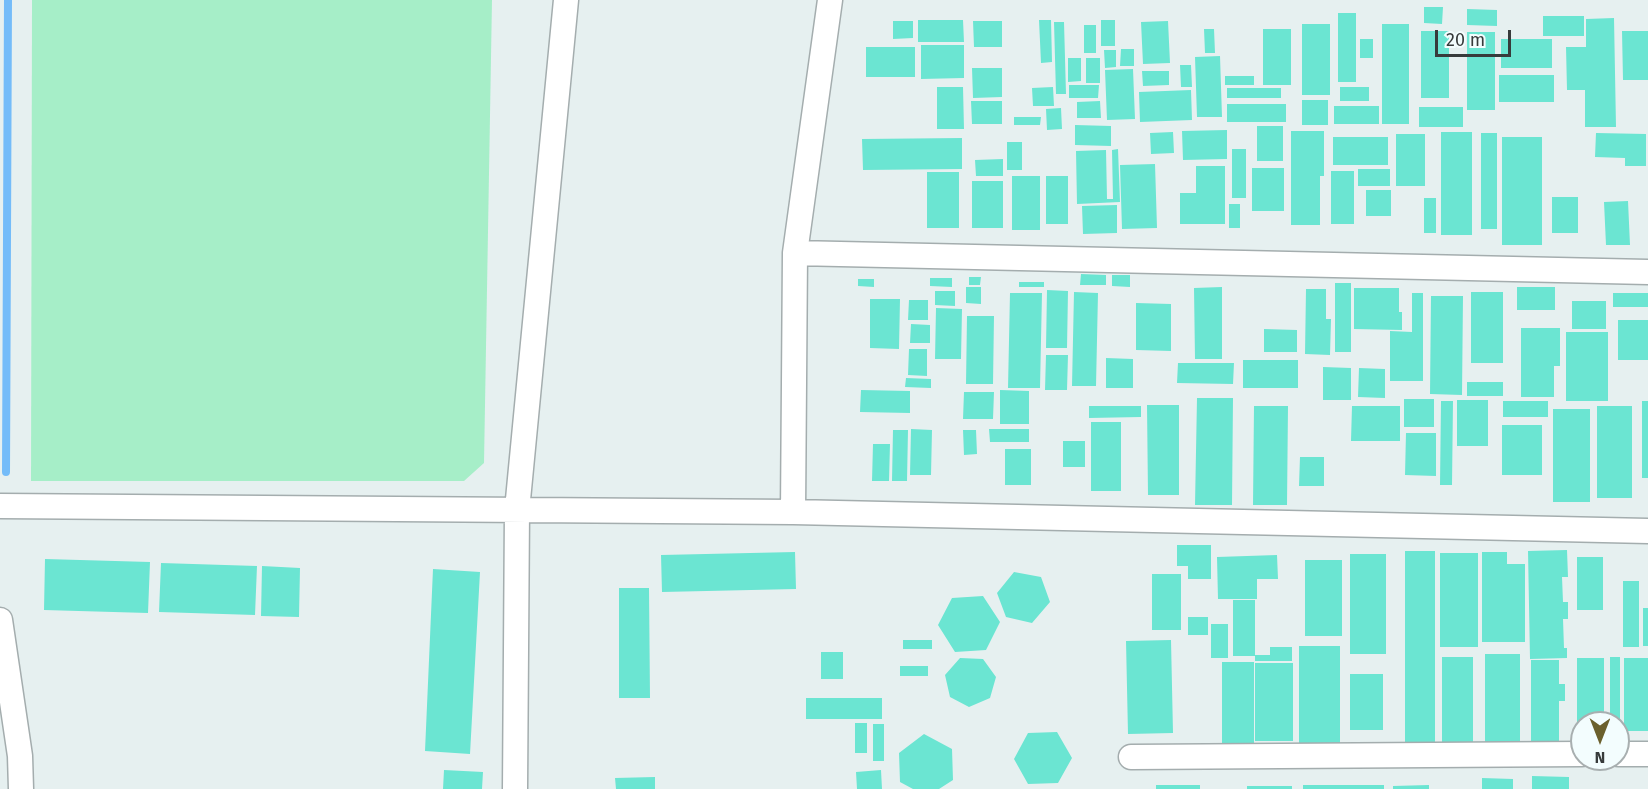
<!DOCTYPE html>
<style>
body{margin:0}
#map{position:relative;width:1648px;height:789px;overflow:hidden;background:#e6f0f0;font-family:"Fira Sans",sans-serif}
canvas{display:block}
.north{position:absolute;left:1570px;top:711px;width:60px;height:60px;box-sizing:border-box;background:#f3fdfe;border:2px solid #a8afb0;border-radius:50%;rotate:180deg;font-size:16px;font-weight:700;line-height:24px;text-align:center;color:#373b3b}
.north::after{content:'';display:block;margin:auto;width:21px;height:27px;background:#6b602d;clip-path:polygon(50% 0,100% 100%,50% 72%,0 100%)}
.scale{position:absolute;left:1435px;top:30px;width:76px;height:27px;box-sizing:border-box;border:3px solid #373b3b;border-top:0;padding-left:8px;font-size:18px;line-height:21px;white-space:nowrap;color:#373b3b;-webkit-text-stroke:4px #f3fdfe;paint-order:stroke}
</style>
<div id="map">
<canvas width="1648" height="789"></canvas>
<div class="north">N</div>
<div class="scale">20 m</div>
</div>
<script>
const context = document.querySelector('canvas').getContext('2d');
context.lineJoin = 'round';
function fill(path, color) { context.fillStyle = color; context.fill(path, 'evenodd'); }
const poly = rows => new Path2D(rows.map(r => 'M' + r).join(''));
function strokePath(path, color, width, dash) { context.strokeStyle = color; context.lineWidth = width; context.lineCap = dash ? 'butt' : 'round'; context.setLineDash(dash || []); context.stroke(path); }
fill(poly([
 [32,0,492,0,484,463,464,481,31,481]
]), '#a6eec8');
strokePath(poly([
 [6,472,8,0]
]), '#74bcf9', 8);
fill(poly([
 [1424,7,1443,7,1442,24,1424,23],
 [1467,9,1497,10,1497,26,1467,25],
 [1338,13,1356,13,1356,82,1338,82],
 [1543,16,1584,16,1584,36,1543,36],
 [1614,18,1616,127,1585,127,1585,90,1567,90,1566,47,1586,47,1586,19],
 [918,20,963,20,964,42,918,42],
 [1039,20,1051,20,1052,62,1041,63],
 [1101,20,1115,20,1115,46,1101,46],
 [893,21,913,21,913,38,893,39],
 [973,21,1002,21,1002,47,974,47],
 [1168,21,1170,63,1143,64,1141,22],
 [1054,22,1064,22,1066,94,1056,94],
 [1302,24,1330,24,1330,95,1302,95],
 [1382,24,1409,24,1409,124,1382,124],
 [1084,25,1096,25,1096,53,1084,53],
 [1204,29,1214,29,1215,53,1205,53],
 [1263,29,1291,29,1291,85,1263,85],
 [1421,31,1449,31,1449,98,1421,98],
 [1622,31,1648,31,1648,80,1623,80],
 [1467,32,1495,32,1495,110,1467,110],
 [1360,39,1373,39,1373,58,1360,58],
 [1501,39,1552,39,1552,68,1501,68],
 [921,45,964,45,964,78,921,79],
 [866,47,915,47,915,77,866,77],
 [1121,49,1134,49,1134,66,1120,66],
 [1104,50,1116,50,1116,67,1105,68],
 [1220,56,1222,117,1197,117,1195,57],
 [1068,58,1081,58,1081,81,1068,82],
 [1086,58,1100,58,1100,83,1086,83],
 [1180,65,1191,65,1192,87,1181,87],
 [972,68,1002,68,1002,97,973,98],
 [1133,69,1135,119,1107,120,1105,70],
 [1142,71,1169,71,1169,85,1143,86],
 [1499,75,1554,75,1554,102,1499,102],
 [1225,76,1254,76,1254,85,1225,85],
 [1069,85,1099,85,1098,98,1069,98],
 [937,87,963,87,964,129,937,129],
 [1053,87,1054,106,1033,106,1032,88],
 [1340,87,1369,87,1369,101,1340,101],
 [1227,88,1281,88,1281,98,1227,98],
 [1191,90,1192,120,1140,122,1139,92],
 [1302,100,1328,100,1328,125,1302,125],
 [971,101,1002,101,1002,124,972,124],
 [1100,101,1101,118,1077,118,1077,102],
 [1227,104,1286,104,1286,122,1227,122],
 [1334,106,1379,106,1379,124,1334,124],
 [1419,107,1463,107,1463,127,1419,127],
 [1061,108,1062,129,1047,130,1046,109],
 [1014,117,1041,117,1040,125,1014,125],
 [1075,125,1111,126,1111,146,1075,145],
 [1257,126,1283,126,1283,161,1257,161],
 [1227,130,1227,159,1183,160,1182,131],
 [1291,131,1324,131,1324,176,1320,176,1320,225,1291,225],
 [1173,132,1174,153,1151,154,1150,133],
 [1441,132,1472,132,1472,235,1441,235],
 [1481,133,1497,133,1497,229,1481,229],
 [1596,133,1646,134,1646,166,1625,166,1625,158,1595,157],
 [1396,134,1425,134,1425,186,1396,186],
 [1333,137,1388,137,1388,165,1333,165],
 [1502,137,1542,137,1542,245,1502,245],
 [962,138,962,169,863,170,862,139],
 [1007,142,1022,142,1022,170,1007,170],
 [1118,149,1120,202,1077,204,1076,151,1106,150,1107,199,1113,199,1112,150],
 [1232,149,1246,149,1246,198,1232,198],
 [1003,159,1003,176,976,176,975,160],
 [1155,164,1157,228,1122,229,1120,165],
 [1196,166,1225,166,1225,224,1180,224,1180,193,1196,193],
 [1252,168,1284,168,1284,211,1252,211],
 [1358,169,1390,169,1390,186,1358,186],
 [1331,171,1354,171,1354,224,1331,224],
 [927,172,959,172,959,228,927,228],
 [1012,176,1040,176,1040,230,1012,230],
 [1046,176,1068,176,1068,224,1046,224],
 [972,181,1003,181,1003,228,972,228],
 [1366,190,1391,190,1391,216,1366,216],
 [1552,197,1578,197,1578,233,1552,233],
 [1424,198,1436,198,1436,233,1424,233],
 [1628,201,1630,245,1606,245,1604,202],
 [1229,204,1240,204,1240,228,1229,228],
 [1117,205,1117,233,1083,234,1082,206],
 [1081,274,1106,275,1106,285,1080,285],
 [1112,275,1130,275,1130,287,1112,286],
 [969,277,981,277,980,285,969,285],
 [930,278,952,278,952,287,930,286],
 [858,279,874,279,874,287,858,286],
 [1019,282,1044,282,1044,287,1019,287],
 [1335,283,1351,283,1351,352,1335,352],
 [966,287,981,287,981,304,966,303],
 [1222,287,1222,359,1195,359,1194,288],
 [1517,287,1555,287,1555,310,1517,310],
 [1354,288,1399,288,1399,312,1402,312,1402,330,1354,329],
 [1306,289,1326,289,1326,319,1331,319,1330,355,1305,354],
 [1047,290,1068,291,1067,348,1046,348],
 [935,291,955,291,955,306,935,305],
 [1074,292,1098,293,1096,386,1072,386],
 [1471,292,1503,292,1503,363,1471,363],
 [1010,293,1042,293,1040,388,1008,388],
 [1412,293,1423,293,1423,381,1390,381,1390,331,1412,332],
 [1613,293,1648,293,1648,307,1613,307],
 [1431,296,1463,296,1462,395,1430,394],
 [870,299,900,299,899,349,870,348],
 [909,300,928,300,928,320,908,320],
 [1572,301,1606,301,1606,329,1572,329],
 [1136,303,1171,304,1171,351,1136,350],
 [936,308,962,309,961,359,935,359],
 [967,316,994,316,993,384,966,384],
 [1618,320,1648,320,1648,360,1618,360],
 [911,324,930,325,930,343,910,343],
 [1521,328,1560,328,1560,366,1554,366,1554,397,1521,397],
 [1264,329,1297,330,1297,352,1264,352],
 [1566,332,1608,332,1608,401,1566,401],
 [909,349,927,349,927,376,908,375],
 [1046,355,1068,355,1067,390,1045,390],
 [1106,358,1133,359,1133,388,1106,388],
 [1243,360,1298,360,1298,388,1243,388],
 [1178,363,1234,363,1233,384,1177,383],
 [1323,367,1351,368,1351,400,1323,400],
 [1359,368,1385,369,1385,398,1358,397],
 [906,378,931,379,931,388,905,387],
 [1467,382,1503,382,1503,396,1467,396],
 [861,390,910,391,910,413,860,412],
 [1000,390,1029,391,1029,424,1000,424],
 [964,392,994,392,993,419,963,419],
 [1197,398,1233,398,1232,505,1195,505],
 [1404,399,1434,399,1434,427,1404,427],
 [1457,400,1488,400,1488,446,1457,446],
 [1441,401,1453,401,1452,485,1440,485],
 [1503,401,1548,401,1548,417,1503,417],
 [1642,401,1648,401,1648,478,1642,478],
 [1147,405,1179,405,1179,495,1148,495],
 [1089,406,1141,406,1141,417,1089,418],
 [1254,406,1288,406,1287,505,1253,505],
 [1352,406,1400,406,1400,441,1351,441],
 [1597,406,1632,406,1632,498,1597,498],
 [1553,409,1590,409,1590,502,1553,502],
 [1091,422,1121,422,1121,491,1091,491],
 [1502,425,1542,425,1542,475,1502,475],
 [911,429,932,430,931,475,910,475],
 [989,429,1029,429,1029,442,990,442],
 [893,430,908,430,907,481,892,481],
 [963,430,976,430,977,454,964,455],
 [1406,433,1436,433,1436,476,1405,475],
 [1063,441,1085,441,1085,467,1063,467],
 [873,444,890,444,889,481,872,481],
 [1005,449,1031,449,1031,485,1005,485],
 [1300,457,1324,457,1324,486,1299,486],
 [1177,545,1211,545,1211,579,1188,579,1188,566,1177,566],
 [1567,550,1568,577,1562,577,1563,602,1568,602,1568,619,1563,619,1564,648,1567,648,1567,658,1530,659,1528,551],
 [1405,551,1435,551,1435,745,1405,745],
 [795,552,796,589,662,592,661,555],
 [1482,552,1507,552,1507,564,1525,564,1525,642,1482,642],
 [1440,553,1478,553,1478,647,1440,647],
 [1350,554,1386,554,1386,654,1350,654],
 [1277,555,1278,579,1257,579,1257,599,1218,599,1217,557],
 [1577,557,1603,557,1603,610,1577,610],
 [45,559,150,562,148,613,44,610],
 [1305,560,1342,560,1342,636,1305,636],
 [161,563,257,566,255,615,159,612],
 [262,566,300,568,299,617,261,616],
 [433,569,480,572,470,754,425,751],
 [1014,572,1041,577,1050,602,1032,623,1006,617,997,593],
 [1152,574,1181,574,1181,630,1152,630],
 [1623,581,1639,581,1639,647,1623,647],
 [619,588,649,588,650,698,619,698],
 [983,596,1000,622,986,650,955,652,938,625,952,598],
 [1233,600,1255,600,1255,655,1270,655,1270,647,1292,647,1292,661,1255,661,1255,656,1233,656],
 [1643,608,1648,608,1648,646,1643,646],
 [1188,617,1208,617,1208,635,1188,635],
 [1211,624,1228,624,1228,658,1211,658],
 [903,640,932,640,932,649,903,649],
 [1171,640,1173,733,1128,734,1126,641],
 [1299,646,1340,646,1340,743,1299,743],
 [821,652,843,652,843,679,821,679],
 [1485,654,1520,654,1520,752,1485,752],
 [1442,657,1473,657,1473,748,1442,748],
 [1610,657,1620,657,1620,731,1618,731,1618,723,1610,723],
 [960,658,983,659,996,677,990,698,969,707,950,697,945,675],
 [1577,658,1604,658,1604,723,1582,723,1582,742,1577,742],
 [1624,658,1648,658,1648,731,1624,731],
 [1531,660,1559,660,1559,684,1565,684,1565,701,1559,701,1559,746,1531,746],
 [1222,662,1254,662,1254,746,1222,746],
 [1255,663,1293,663,1293,741,1255,741],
 [900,666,928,666,928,676,900,676],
 [1350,674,1383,674,1383,730,1350,730],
 [806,698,882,698,882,719,806,719],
 [855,723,867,723,867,753,855,753],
 [873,724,884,724,884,761,873,761],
 [1057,732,1072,758,1058,783,1028,784,1014,759,1028,733],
 [924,734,952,749,953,780,939,789,913,789,900,782,899,753],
 [444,770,483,772,482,789,443,789],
 [881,770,882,789,857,789,856,772],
 [1532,776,1569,777,1569,789,1532,789],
 [655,777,655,789,616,789,615,778],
 [1482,778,1513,779,1513,789,1482,789],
 [1156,785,1200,785,1200,789,1156,789],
 [1303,785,1384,785,1384,789,1303,789],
 [1429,785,1429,789,1393,789,1393,786],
 [1247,786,1292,786,1292,789,1247,789]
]), '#6be5d2');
const minor = poly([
 [795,253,1648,272],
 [0,506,793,512,1648,531],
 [793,512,795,253,830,0],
 [0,620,20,756,21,789],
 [1618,754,1648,754],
 [1131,757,1582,754],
 [515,789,517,510,566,0]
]);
strokePath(minor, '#a4adae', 27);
strokePath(minor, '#fff', 24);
</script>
